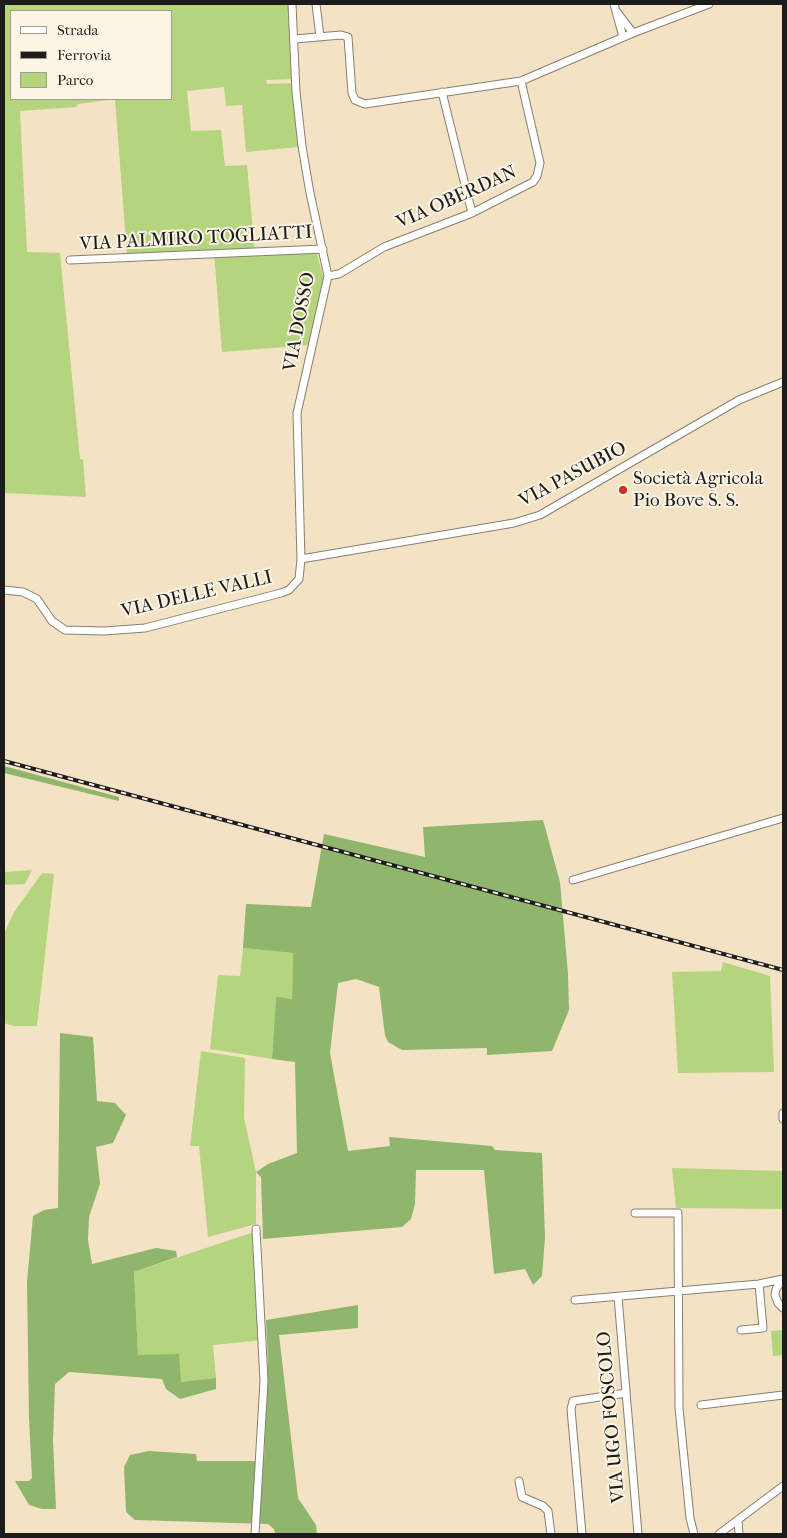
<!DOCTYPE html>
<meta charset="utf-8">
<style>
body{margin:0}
#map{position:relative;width:787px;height:1538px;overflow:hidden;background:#f4e2c5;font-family:"IM FELL French Canon",serif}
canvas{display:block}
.frame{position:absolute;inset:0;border:5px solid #1c1c1c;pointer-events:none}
.legend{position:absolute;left:10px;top:10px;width:162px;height:90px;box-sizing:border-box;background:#fcf5e5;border:1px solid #a29e95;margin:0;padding:6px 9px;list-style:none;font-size:15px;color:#1c1c1c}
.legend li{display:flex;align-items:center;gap:10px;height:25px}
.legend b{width:25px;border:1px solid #a29e95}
</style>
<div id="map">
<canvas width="787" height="1538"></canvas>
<div class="frame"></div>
<ul class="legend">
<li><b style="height:6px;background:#fff"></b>Strada</li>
<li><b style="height:6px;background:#1c1c1c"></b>Ferrovia</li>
<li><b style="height:14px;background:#b4d57d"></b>Parco</li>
</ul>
</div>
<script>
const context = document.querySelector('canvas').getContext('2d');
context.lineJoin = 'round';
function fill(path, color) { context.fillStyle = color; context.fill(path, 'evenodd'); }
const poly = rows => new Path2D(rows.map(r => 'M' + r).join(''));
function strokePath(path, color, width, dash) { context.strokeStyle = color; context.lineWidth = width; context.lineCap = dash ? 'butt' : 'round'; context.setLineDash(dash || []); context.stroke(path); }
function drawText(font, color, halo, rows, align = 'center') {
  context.font = font + ' "IM FELL French Canon",serif'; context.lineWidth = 4; context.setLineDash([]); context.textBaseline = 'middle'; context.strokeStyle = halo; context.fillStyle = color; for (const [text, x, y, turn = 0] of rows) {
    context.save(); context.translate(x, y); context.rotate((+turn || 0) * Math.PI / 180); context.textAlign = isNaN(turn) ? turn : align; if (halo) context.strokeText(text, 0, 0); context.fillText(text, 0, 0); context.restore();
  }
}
fill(poly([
 [4,4,290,4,293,79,266,80,267,84,294,83,300,143,298,147,246,152,242,105,226,106,224,87,187,91,191,131,221,130,225,166,247,165,255,254,316,251,325,284,310,345,222,352,214,252,127,255,115,99,78,104,76,107,20,111,27,252,60,253,80,459,83,459,86,497,4,493],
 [11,11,171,11,171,99,11,99],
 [32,870,25,884,4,885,4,872],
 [42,873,54,874,37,1026,14,1026,4,1023,4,934,14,912],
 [243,948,293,953,292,999,276,998,272,1059,210,1049,218,975,240,976],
 [723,962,770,976,774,1072,678,1073,672,972,721,971],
 [201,1051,245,1058,244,1118,256,1172,256,1224,208,1237,199,1146,190,1146],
 [672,1168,782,1171,783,1209,676,1208],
 [251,1233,255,1238,263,1340,213,1345,216,1378,180,1383,138,1355,134,1272],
 [783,1330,783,1355,773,1356,771,1331]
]), '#b4d57d');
fill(poly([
 [4,766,119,797,119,801,4,773],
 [543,820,560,882,568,974,569,1010,552,1051,487,1055,487,1048,402,1050,388,1042,385,1035,379,987,356,979,338,983,330,1053,348,1151,390,1146,389,1137,492,1146,495,1150,542,1153,545,1238,542,1276,533,1285,525,1269,494,1274,484,1170,416,1170,415,1204,411,1219,402,1227,263,1239,261,1177,256,1172,268,1164,297,1153,295,1062,272,1059,276,997,292,999,293,953,243,948,246,904,311,907,324,834,425,857,423,827],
 [60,1033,93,1037,97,1101,115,1103,126,1115,113,1143,96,1147,100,1184,89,1217,88,1240,92,1264,156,1248,176,1251,177,1257,134,1272,138,1355,179,1354,181,1382,216,1378,216,1389,180,1399,166,1389,162,1379,69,1372,55,1384,53,1440,56,1509,42,1509,29,1505,15,1481,29,1481,32,1478,29,1419,27,1282,33,1216,44,1210,58,1208],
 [358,1305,358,1328,279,1335,298,1498,316,1525,317,1534,275,1534,274,1529,268,1524,135,1520,126,1512,124,1467,130,1455,149,1451,196,1454,197,1461,264,1461,268,1363,266,1320]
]), '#8fb66c');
const street = poly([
 [316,4,320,37],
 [614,4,623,37],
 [617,12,633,33],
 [295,39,341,35,348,37,352,93,355,100,365,104,521,81,633,33,709,4],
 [442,92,472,213],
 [70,260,323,249],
 [328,276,339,274,384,247,472,213,533,182,537,176,540,163,521,81],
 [301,559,514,523,540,515,739,400,783,382],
 [4,590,23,592,37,599,52,621,65,630,104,631,145,628,281,593,289,590,299,579,301,559,297,413,328,276,310,193,302,146,296,92,292,4],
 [573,880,783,818],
 [783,1113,783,1119],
 [635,1213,678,1213,679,1408,690,1518,694,1534],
 [783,1279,776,1289,775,1295,778,1303,783,1308],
 [618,1297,638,1534],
 [575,1300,759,1284,783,1279],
 [741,1330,763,1328,759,1284],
 [701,1405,783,1395],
 [519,1481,522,1497,543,1506,548,1511,551,1534],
 [738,1520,739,1534],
 [255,1534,264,1381,256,1229],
 [582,1534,571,1409,573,1401,626,1393],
 [719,1534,783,1486]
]);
strokePath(street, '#887f70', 9);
strokePath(street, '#fff', 7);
const rail = poly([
 [4,761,783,970]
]);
strokePath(rail, '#1c1c1c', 4);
strokePath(rail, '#fcf5e5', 2, [5.5]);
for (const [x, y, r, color] of [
 [623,490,5,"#c8321e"]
]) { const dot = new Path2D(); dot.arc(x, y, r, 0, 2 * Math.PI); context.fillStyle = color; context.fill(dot); strokePath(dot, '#fcf5e5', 2); }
drawText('19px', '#1c1c1c', '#fcf5e5', [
 ["VIA OBERDAN",457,198,-24],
 ["VIA PALMIRO TOGLIATTI",196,239,-3],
 ["VIA DOSSO",300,322,-79],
 ["VIA PASUBIO",573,475,-28],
 ["VIA DELLE VALLI",197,595,-13],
 ["VIA UGO FOSCOLO",612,1417,-95]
]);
drawText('19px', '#1c1c1c', '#fcf5e5', [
 ["Società Agricola",633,479],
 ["Pio Bove S. S.",633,501]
], 'left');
</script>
